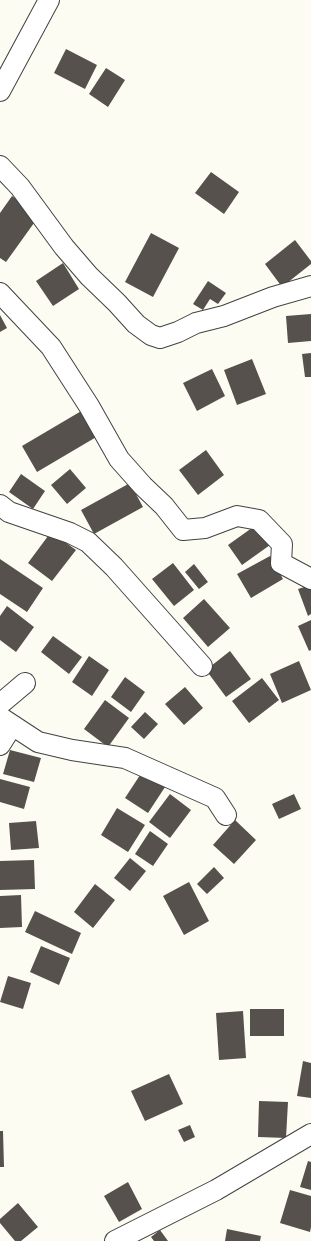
<!DOCTYPE html>
<style>
body{margin:0}
canvas{display:block;background:#fdfcf2}
</style>
<canvas width="311" height="1241"></canvas>
<script>
const context = document.querySelector('canvas').getContext('2d');
context.lineJoin = 'round';
function fill(path, color) { context.fillStyle = color; context.fill(path, 'evenodd'); }
const poly = rows => new Path2D(rows.map(r => 'M' + r).join(''));
function strokePath(path, color, width, dash) { context.strokeStyle = color; context.lineWidth = width; context.lineCap = dash ? 'butt' : 'round'; context.setLineDash(dash || []); context.stroke(path); }
fill(poly([
 [66,49,97,65,85,89,54,73],
 [106,68,125,80,108,107,89,94],
 [211,172,239,192,224,214,195,193],
 [12,196,39,216,6,262,0,258,0,213],
 [151,233,179,248,153,297,125,282],
 [295,240,311,261,311,264,282,287,265,264],
 [63,263,79,289,53,306,36,281],
 [208,281,226,293,218,304,210,299,203,310,193,304],
 [311,314,311,341,288,343,286,316],
 [0,315,7,328,0,332],
 [311,353,311,377,305,377,302,354],
 [252,359,266,394,237,405,224,370],
 [212,369,225,396,197,411,183,383],
 [83,410,98,436,37,472,22,446],
 [206,450,224,475,198,495,179,470],
 [70,469,86,488,67,504,51,485],
 [21,474,45,491,33,509,9,492],
 [130,483,143,507,94,534,81,510],
 [256,525,270,545,242,565,228,545],
 [51,532,76,550,52,581,28,563],
 [270,556,283,579,251,598,237,574],
 [0,559,43,588,27,612,0,594],
 [173,563,194,590,174,606,152,579],
 [194,564,208,582,199,589,185,572],
 [311,585,311,614,308,616,298,589],
 [204,599,230,628,208,647,183,618],
 [7,606,34,627,16,652,0,640,0,616],
 [311,620,311,650,309,651,298,626],
 [53,636,82,657,69,674,41,652],
 [230,651,251,679,226,697,206,670],
 [89,656,109,670,92,696,72,682],
 [299,661,311,690,282,703,270,674],
 [125,677,145,692,131,712,111,697],
 [262,678,279,700,249,723,232,701],
 [185,687,203,708,184,725,165,704],
 [105,700,129,718,108,747,84,729],
 [145,712,158,724,144,739,131,727],
 [10,750,41,758,34,782,3,774],
 [144,769,167,784,148,813,125,798],
 [0,779,30,787,24,809,0,802],
 [170,794,191,810,170,838,149,822],
 [294,794,301,809,279,819,272,804],
 [117,808,145,825,128,852,101,835],
 [235,820,256,840,234,864,213,845],
 [36,821,39,848,11,850,9,823],
 [150,831,168,844,153,866,135,854],
 [130,858,146,871,130,891,114,878],
 [34,860,35,889,0,890,0,861],
 [214,867,224,878,207,894,197,884],
 [189,882,209,921,184,935,163,896],
 [95,884,115,900,93,928,74,912],
 [21,895,22,927,0,928,0,896],
 [35,911,81,933,72,954,25,932],
 [41,946,70,958,59,985,30,972],
 [8,976,31,983,23,1009,0,1002],
 [250,1009,284,1009,284,1036,250,1036],
 [243,1011,246,1058,219,1060,216,1013],
 [303,1061,311,1063,311,1098,297,1096],
 [169,1074,183,1104,145,1121,131,1091],
 [259,1101,288,1102,286,1138,258,1137],
 [190,1125,195,1137,184,1142,178,1130],
 [0,1131,3,1131,4,1167,0,1167],
 [308,1161,311,1162,311,1190,300,1187],
 [128,1182,142,1209,119,1222,104,1196],
 [290,1190,311,1196,311,1227,310,1232,280,1223],
 [18,1203,38,1227,21,1241,15,1241,0,1223,0,1219],
 [227,1229,261,1236,260,1241,225,1241],
 [160,1230,168,1241,154,1241,151,1237]
]), '#56514c');
const street = poly([
 [0,91,49,0],
 [0,166,20,187,64,247,89,276,117,303,136,324,151,335,160,338,178,332,196,323,224,316,273,297,311,286],
 [0,293,51,347,89,406,119,459,143,486,164,506,183,530,205,528,237,516,259,520,282,544,281,563,311,579],
 [0,505,9,512,70,533,88,542,114,567,202,666],
 [0,704,25,683],
 [0,717,38,742,72,750,125,758,215,798,226,815],
 [0,745,12,726],
 [115,1241,216,1190,311,1134]
]);
strokePath(street, '#424242', 22);
strokePath(street, '#fff', 20);
</script>
